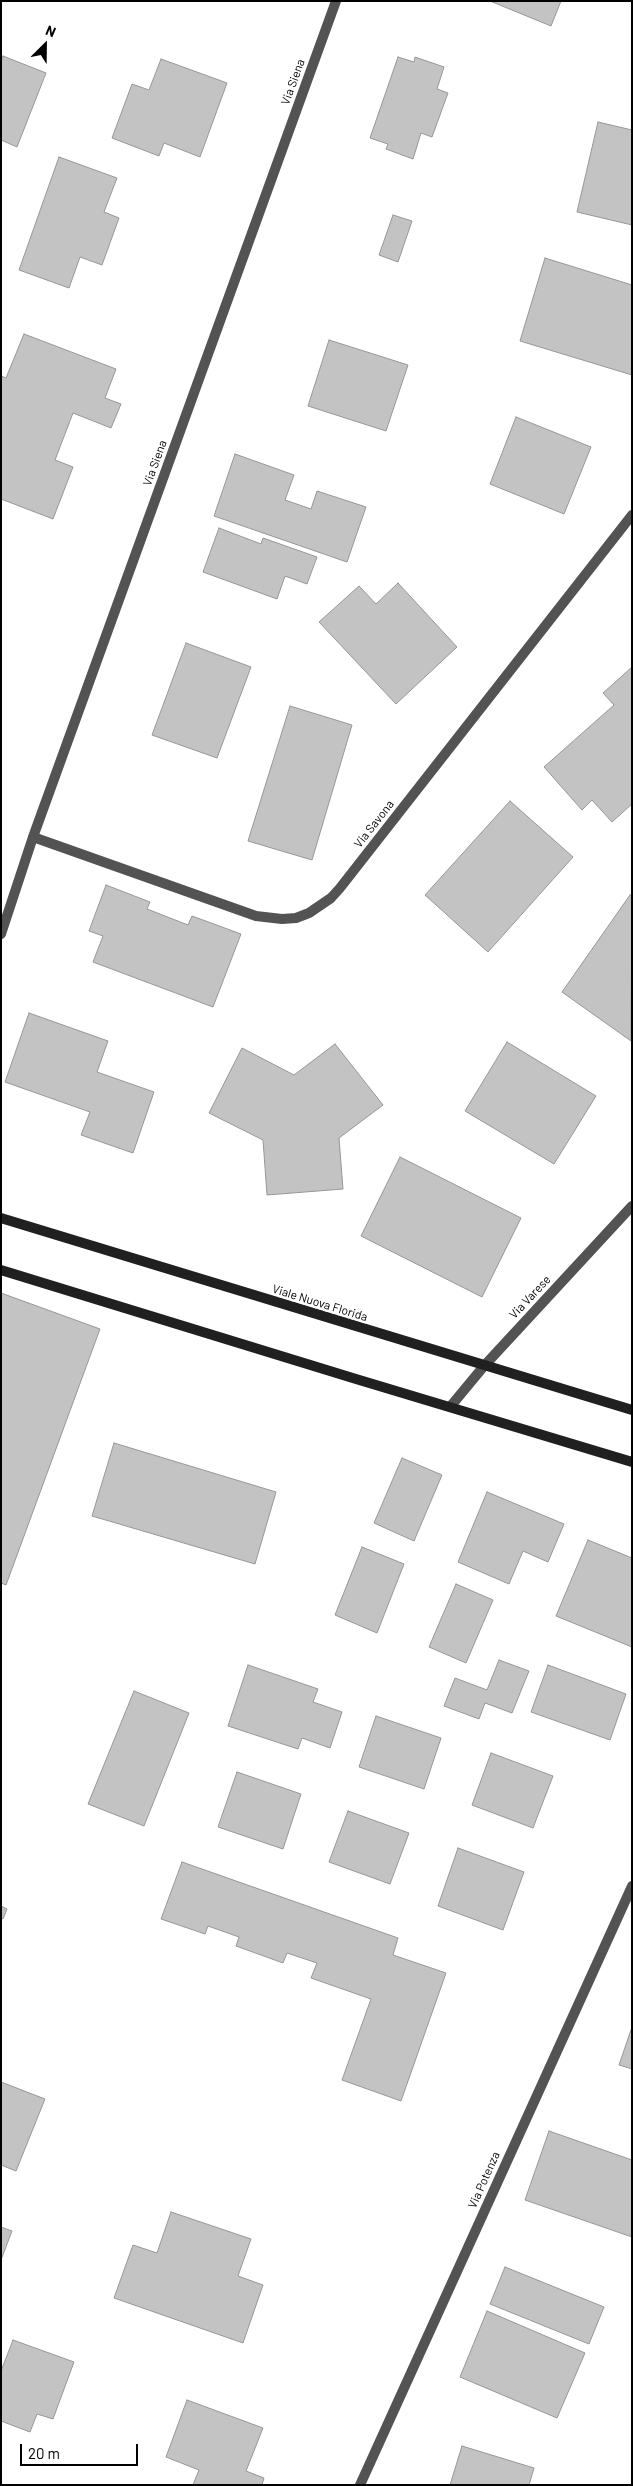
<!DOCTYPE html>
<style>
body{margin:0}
#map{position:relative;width:633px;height:2486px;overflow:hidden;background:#fff;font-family:Barlow,sans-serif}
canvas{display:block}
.frame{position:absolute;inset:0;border:2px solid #000;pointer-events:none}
.north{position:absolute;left:20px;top:20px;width:50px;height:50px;-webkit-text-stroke:4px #fff;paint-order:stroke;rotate:23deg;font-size:14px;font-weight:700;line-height:20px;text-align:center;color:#000}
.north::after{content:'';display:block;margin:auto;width:18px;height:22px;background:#000;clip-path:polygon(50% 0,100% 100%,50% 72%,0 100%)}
.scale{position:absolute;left:20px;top:2444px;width:118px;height:22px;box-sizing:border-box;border:2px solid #000;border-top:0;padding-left:6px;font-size:15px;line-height:18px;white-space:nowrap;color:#000;-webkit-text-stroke:4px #fff;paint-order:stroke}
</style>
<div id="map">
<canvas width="633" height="2486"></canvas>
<div class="frame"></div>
<div class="north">N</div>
<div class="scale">20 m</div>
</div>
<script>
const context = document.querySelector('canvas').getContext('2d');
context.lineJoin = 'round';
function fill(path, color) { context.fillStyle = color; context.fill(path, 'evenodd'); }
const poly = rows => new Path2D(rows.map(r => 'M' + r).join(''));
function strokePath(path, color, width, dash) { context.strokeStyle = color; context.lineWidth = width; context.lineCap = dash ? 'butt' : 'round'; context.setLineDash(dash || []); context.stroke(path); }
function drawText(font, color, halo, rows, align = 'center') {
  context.font = font + ' Barlow,sans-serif'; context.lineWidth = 4.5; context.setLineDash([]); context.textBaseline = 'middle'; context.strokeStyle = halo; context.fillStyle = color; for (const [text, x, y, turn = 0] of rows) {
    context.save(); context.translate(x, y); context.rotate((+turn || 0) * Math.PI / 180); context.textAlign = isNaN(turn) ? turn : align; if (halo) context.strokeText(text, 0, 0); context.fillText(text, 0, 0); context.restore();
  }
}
const building = poly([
 [490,1,561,1,551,26,490,1],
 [3,56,46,73,17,147,1,140,1,61,3,56],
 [398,57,414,62,415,57,444,67,437,89,448,93,432,137,421,133,413,159,386,149,388,144,370,138,398,57],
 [161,59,227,83,200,157,164,143,159,156,112,138,132,84,149,90,161,59],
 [598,122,632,130,632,225,577,212,598,122],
 [59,157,117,178,104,212,119,218,102,265,80,257,69,288,19,270,59,157],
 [393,215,412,221,398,262,379,255,393,215],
 [545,258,632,285,632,375,520,341,545,258],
 [24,334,116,369,105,398,121,404,111,428,73,413,55,460,73,467,53,519,1,499,1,376,6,378,24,334],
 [329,340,408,365,386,431,308,406,329,340],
 [516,417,591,447,564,514,490,484,516,417],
 [235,454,294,475,285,500,311,509,317,491,366,507,347,562,214,516,235,454],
 [219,528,261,544,263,538,317,557,307,584,285,576,277,599,203,572,219,528],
 [398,583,457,647,396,704,319,622,359,586,376,604,398,583],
 [186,643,251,667,217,758,152,735,186,643],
 [632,667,632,804,612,822,592,800,582,810,544,767,614,705,603,693,632,667],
 [290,706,352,725,312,860,248,841,290,706],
 [510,801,573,857,488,952,425,895,510,801],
 [106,885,150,902,147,909,188,925,192,916,241,934,213,1007,93,962,103,936,89,931,106,885],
 [630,895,632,896,631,1041,562,992,630,895],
 [29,1013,108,1041,97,1072,154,1092,133,1153,81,1135,90,1112,5,1082,29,1013],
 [507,1042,596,1096,554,1164,465,1111,507,1042],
 [335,1044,383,1105,339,1138,343,1189,267,1195,263,1140,209,1113,242,1048,294,1075,335,1044],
 [400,1157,521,1218,482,1297,361,1236,400,1157],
 [1,1293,100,1329,6,1585,1,1583,1,1293],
 [114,1443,276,1492,255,1564,92,1516,114,1443],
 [402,1458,442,1475,414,1541,374,1523,402,1458],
 [487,1492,564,1524,548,1562,523,1551,509,1584,458,1562,487,1492],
 [588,1540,632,1558,632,1647,556,1616,588,1540],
 [362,1547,404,1564,377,1633,335,1615,362,1547],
 [456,1584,493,1600,466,1663,429,1647,456,1584],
 [499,1660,529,1671,512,1713,485,1703,479,1719,444,1706,455,1678,487,1690,499,1660],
 [248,1665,318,1689,313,1702,342,1712,330,1748,302,1738,298,1749,228,1726,248,1665],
 [548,1665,626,1694,610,1740,531,1712,548,1665],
 [134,1691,189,1713,144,1826,88,1804,134,1691],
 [376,1716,441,1738,424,1789,359,1767,376,1716],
 [491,1753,553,1776,533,1828,472,1805,491,1753],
 [237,1772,301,1794,283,1849,218,1827,237,1772],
 [348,1811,409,1833,390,1884,329,1862,348,1811],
 [458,1848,524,1872,503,1930,438,1906,458,1848],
 [182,1862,398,1938,393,1955,446,1973,401,2101,342,2080,371,1999,311,1978,317,1963,287,1953,283,1963,236,1946,239,1937,208,1926,205,1934,161,1919,182,1862],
 [1,1906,7,1909,3,1919,1,1918,1,1906],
 [632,2027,632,2069,619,2065,632,2027],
 [1,2082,45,2099,16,2171,1,2165,1,2082],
 [549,2131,632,2160,632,2237,525,2200,549,2131],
 [171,2212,251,2239,238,2276,263,2285,243,2343,114,2298,133,2245,157,2253,171,2212],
 [1,2227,12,2231,1,2260,1,2227],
 [505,2267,604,2307,589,2344,490,2304,505,2267],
 [487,2311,585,2353,557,2418,460,2377,487,2311],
 [13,2340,74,2362,53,2419,37,2414,30,2432,1,2421,1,2371,13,2340],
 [187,2400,263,2428,246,2471,264,2478,262,2485,193,2485,199,2470,166,2457,187,2400],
 [462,2446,534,2468,529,2485,450,2485,462,2446]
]);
fill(building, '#c3c3c3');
strokePath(building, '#979797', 1);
strokePath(poly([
 [33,837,256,916,282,919,296,918,309,913,331,898,340,888,632,515],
 [1,934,33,837,336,1],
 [450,1407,484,1366,632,1206],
 [360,2485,632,1886]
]), '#535353', 10);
strokePath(poly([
 [1,1218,632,1410],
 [1,1270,356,1379,632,1462]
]), '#202020', 10);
drawText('12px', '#000', '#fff', [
 ["Via Siena",293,82,-70],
 ["Via Siena",155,463,-70],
 ["Via Savona",374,824,-52],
 ["Via Varese",530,1297,-47],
 ["Viale Nuova Florida",320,1303,17],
 ["Via Potenza",484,2180,-66]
]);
</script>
